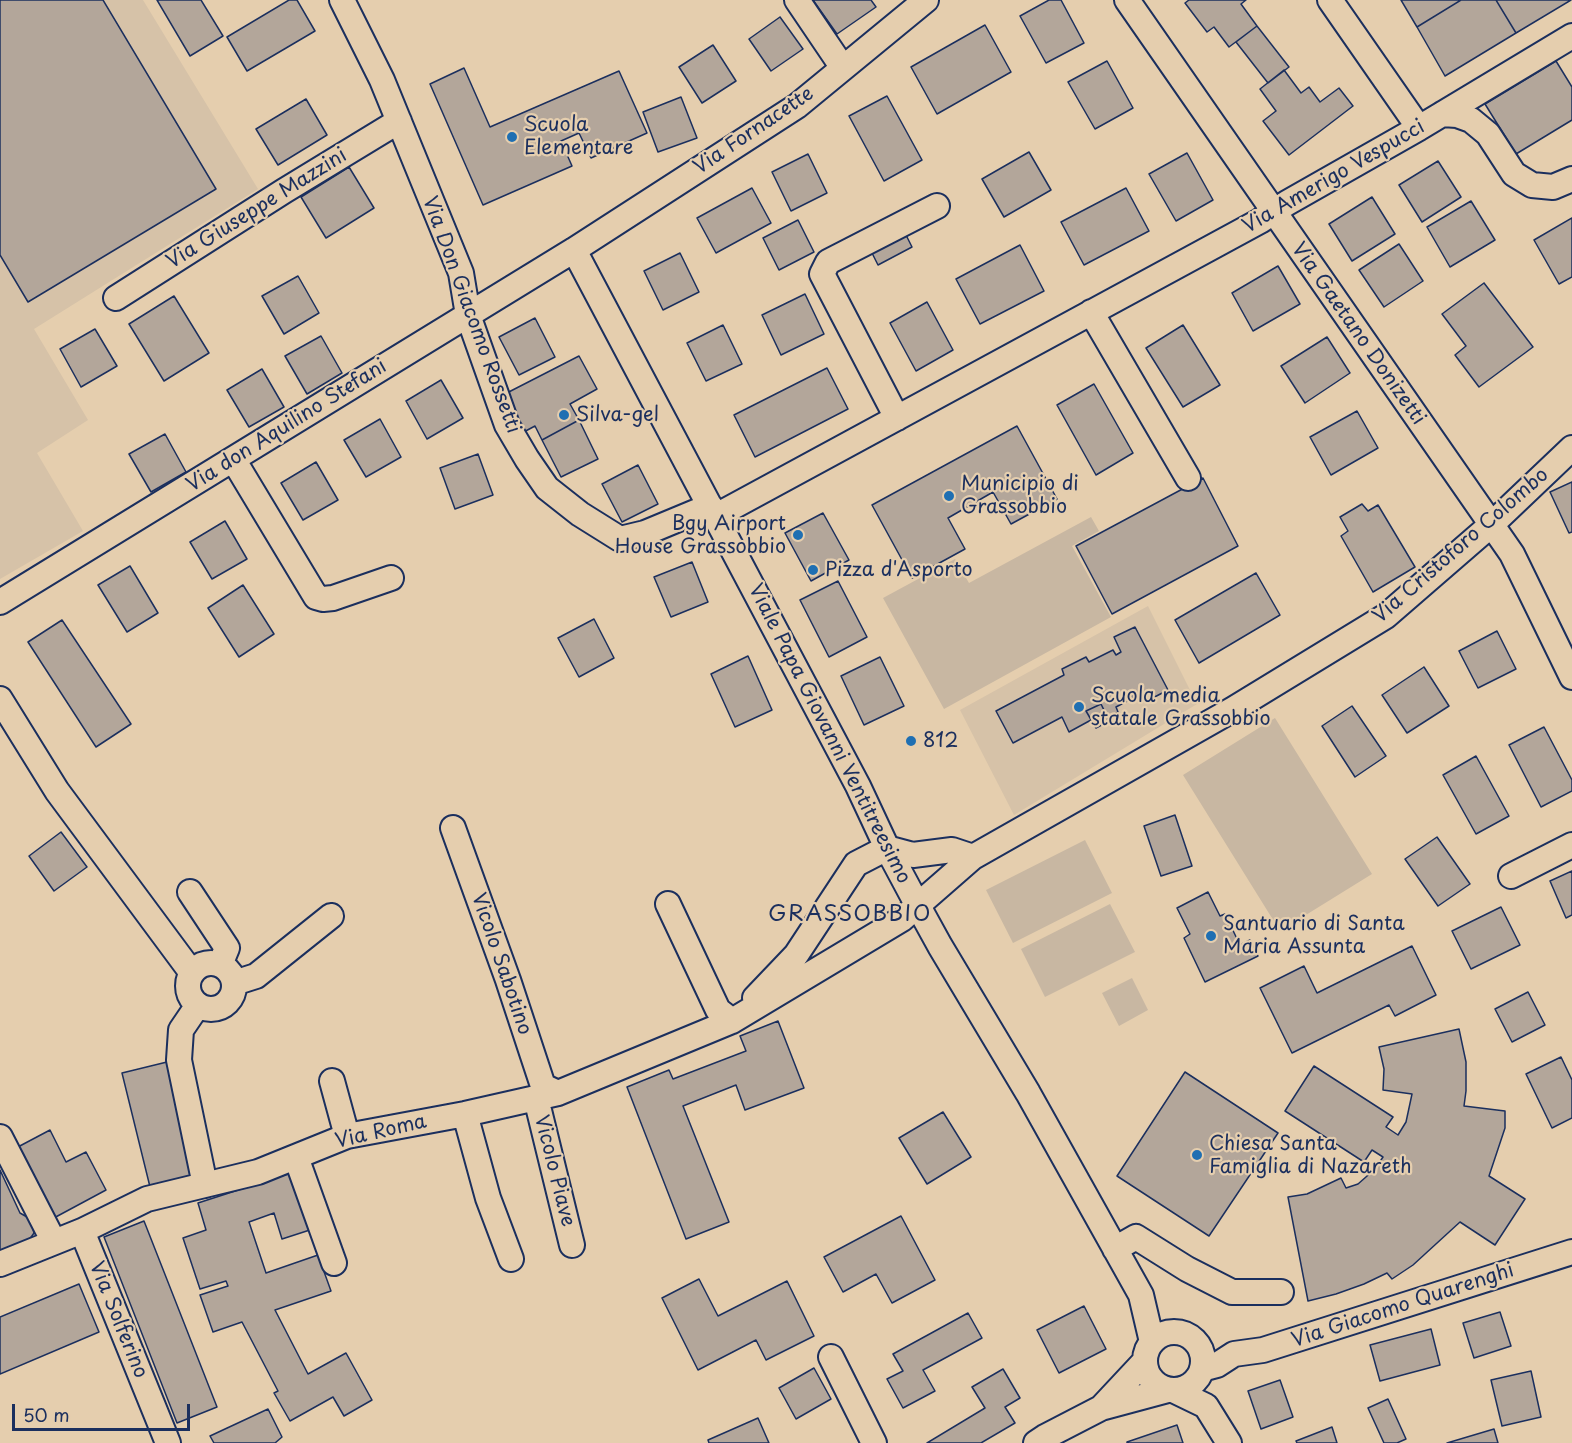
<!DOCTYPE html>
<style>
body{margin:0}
#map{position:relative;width:1572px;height:1443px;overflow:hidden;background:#e5ceae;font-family:"Playpen Sans",sans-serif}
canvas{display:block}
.scale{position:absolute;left:12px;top:1404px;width:178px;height:27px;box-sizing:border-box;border:3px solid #1b2f5e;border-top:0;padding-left:8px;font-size:18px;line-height:21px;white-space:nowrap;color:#1b2f5e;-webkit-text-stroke:4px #e5ceae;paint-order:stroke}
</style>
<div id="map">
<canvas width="1572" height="1443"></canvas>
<div class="scale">50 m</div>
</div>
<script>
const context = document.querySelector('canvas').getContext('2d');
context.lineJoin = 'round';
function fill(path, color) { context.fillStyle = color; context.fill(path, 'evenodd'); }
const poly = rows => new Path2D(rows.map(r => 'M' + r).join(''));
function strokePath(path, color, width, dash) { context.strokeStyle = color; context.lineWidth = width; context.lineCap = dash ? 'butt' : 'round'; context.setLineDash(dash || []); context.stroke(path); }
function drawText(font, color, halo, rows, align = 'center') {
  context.font = font + ' "Playpen Sans",sans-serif'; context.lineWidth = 4.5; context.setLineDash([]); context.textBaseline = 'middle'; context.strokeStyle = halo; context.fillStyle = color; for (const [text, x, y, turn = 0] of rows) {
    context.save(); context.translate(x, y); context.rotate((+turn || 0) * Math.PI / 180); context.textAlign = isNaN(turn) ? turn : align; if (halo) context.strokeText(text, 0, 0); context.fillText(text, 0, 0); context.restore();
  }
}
fill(poly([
 [0,0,143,0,258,189,34,329,88,420,37,453,83,531,0,579],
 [1148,606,1197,704,1014,815,960,710]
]), '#d6c2a8');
fill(poly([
 [1091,517,1099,531,1072,546,1111,617,944,709,883,598,955,559,969,583],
 [1275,718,1372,874,1280,931,1183,775],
 [1085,840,1112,893,1013,943,986,890],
 [1110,904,1135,952,1045,997,1021,949],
 [1132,978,1148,1010,1119,1026,1102,993]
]), '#c8b7a2');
const building = poly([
 [0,0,103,0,216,189,28,302,0,255,0,0],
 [157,0,201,0,223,36,190,56,157,0],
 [289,0,297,0,315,31,247,71,227,37,289,0],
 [813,0,871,0,876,7,837,34,813,0],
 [1049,0,1061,0,1084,43,1046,63,1020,16,1049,0],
 [1189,0,1246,0,1241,4,1257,26,1229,47,1214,27,1207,32,1185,3,1189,0],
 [1401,0,1461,0,1417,27,1401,0],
 [1461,0,1496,0,1516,33,1445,76,1417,27,1461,0],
 [1496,0,1571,0,1516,33,1496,0],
 [780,17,803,49,771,71,749,39,780,17],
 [985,25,1011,72,937,114,911,67,985,25],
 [1257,26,1289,67,1268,83,1236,42,1257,26],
 [713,45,736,81,702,103,679,67,713,45],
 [1107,61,1133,108,1095,129,1068,82,1107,61],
 [1556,61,1572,87,1572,120,1516,154,1485,104,1556,61],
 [464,68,490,127,619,71,647,133,591,158,579,133,561,141,572,166,483,205,430,84,464,68],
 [1284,70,1301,93,1309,87,1320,102,1339,88,1353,106,1289,155,1263,121,1276,111,1260,89,1284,70],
 [887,96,922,160,884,181,849,116,887,96],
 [681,97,697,138,658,152,643,112,681,97],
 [306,99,327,135,278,165,256,129,306,99],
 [1029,152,1051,190,1004,217,982,179,1029,152],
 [1187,153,1213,200,1176,221,1149,174,1187,153],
 [808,154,827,193,791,211,772,172,808,154],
 [1438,161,1461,197,1422,222,1399,185,1438,161],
 [349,167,374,208,326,238,301,197,349,167],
 [752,188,771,223,716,253,697,218,752,188],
 [1126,188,1149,231,1084,265,1061,222,1126,188],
 [1372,197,1395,234,1352,261,1329,224,1372,197],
 [1471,201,1495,240,1450,267,1427,227,1471,201],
 [1572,218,1572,277,1559,284,1534,240,1572,218],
 [798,220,814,252,779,270,763,238,798,220],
 [903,229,912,247,878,265,869,247,903,229],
 [1399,244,1423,281,1384,307,1359,270,1399,244],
 [1020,245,1044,291,980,324,956,279,1020,245],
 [680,253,699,292,663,310,644,271,680,253],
 [1278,266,1300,304,1253,331,1232,293,1278,266],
 [298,276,319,313,284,334,262,296,298,276],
 [1484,283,1533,347,1479,387,1455,355,1466,346,1442,314,1484,283],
 [805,294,824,334,781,355,762,315,805,294],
 [174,296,209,353,164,381,129,324,174,296],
 [927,302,953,350,916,371,890,323,927,302],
 [535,318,555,357,519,375,499,337,535,318],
 [723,325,742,364,706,381,687,343,723,325],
 [1183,325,1220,385,1183,407,1146,348,1183,325],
 [95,329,117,366,81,387,60,349,95,329],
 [321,336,342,373,307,394,285,356,321,336],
 [1327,337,1350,373,1305,403,1281,366,1327,337],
 [579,356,597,389,570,404,579,420,542,440,535,426,520,434,499,397,579,356],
 [827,368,848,409,755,457,734,415,827,368],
 [262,369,284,407,249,427,227,390,262,369],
 [441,380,463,418,427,439,406,401,441,380],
 [1094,384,1133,453,1096,475,1057,405,1094,384],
 [1357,411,1378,448,1331,475,1310,437,1357,411],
 [380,419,401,457,366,477,344,440,380,419],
 [579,420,598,459,561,477,542,440,579,420],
 [1017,426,1057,499,1011,524,993,492,948,518,965,549,912,578,872,505,1017,426],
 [165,434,186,472,151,492,129,454,165,434],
 [478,454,493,495,455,509,440,468,478,454],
 [316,462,338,500,303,520,281,483,316,462],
 [638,465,658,504,622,522,602,484,638,465],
 [1203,478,1238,546,1112,614,1076,546,1203,478],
 [1572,482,1572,532,1569,533,1550,492,1572,482],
 [1362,504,1368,511,1378,505,1415,567,1373,592,1341,536,1348,531,1340,517,1362,504],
 [823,513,849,560,811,581,785,533,823,513],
 [225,521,247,559,212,579,190,542,225,521],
 [692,562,708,602,671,617,654,577,692,562],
 [130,566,158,613,127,632,98,585,130,566],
 [1256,573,1280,615,1199,663,1175,620,1256,573],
 [838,581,867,637,829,657,800,600,838,581],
 [243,585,274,634,239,657,208,608,243,585],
 [594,619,614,658,579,677,558,638,594,619],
 [62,620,131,724,96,747,28,642,62,620],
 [1135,627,1168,690,1145,702,1139,692,1132,696,1133,698,1116,707,1118,712,1108,718,1101,704,1086,711,1091,720,1069,732,1062,717,1013,743,996,711,1064,675,1062,669,1086,657,1089,662,1113,650,1116,655,1121,652,1114,637,1135,627],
 [1497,631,1516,669,1478,688,1459,651,1497,631],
 [748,656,772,710,735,727,711,674,748,656],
 [880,657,904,706,864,725,841,676,880,657],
 [1424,667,1449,706,1407,733,1382,695,1424,667],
 [1101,704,1109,721,1096,728,1086,711,1101,704],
 [1352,706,1386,756,1355,777,1322,726,1352,706],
 [1544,727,1572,780,1572,791,1541,807,1509,745,1544,727],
 [1476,756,1509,816,1476,834,1443,775,1476,756],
 [1175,815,1192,866,1161,876,1144,826,1175,815],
 [61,832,87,867,54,891,29,856,61,832],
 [1437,837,1470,884,1438,906,1405,859,1437,837],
 [1572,871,1572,915,1566,918,1550,881,1572,871],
 [1208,892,1220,916,1225,914,1240,945,1250,940,1258,956,1205,982,1184,938,1190,934,1177,908,1208,892],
 [1501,907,1520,945,1471,969,1452,931,1501,907],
 [1412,946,1436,995,1395,1016,1389,1005,1292,1053,1260,988,1304,966,1317,993,1412,946],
 [1528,992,1545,1025,1512,1042,1495,1009,1528,992],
 [778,1021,804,1088,745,1110,736,1085,683,1106,729,1222,686,1239,627,1087,669,1070,673,1079,746,1051,740,1036,778,1021],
 [1459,1029,1466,1062,1466,1091,1464,1106,1505,1111,1505,1128,1489,1176,1525,1199,1495,1245,1460,1222,1413,1265,1392,1279,1387,1273,1364,1284,1336,1294,1308,1301,1288,1197,1307,1194,1341,1178,1346,1188,1358,1184,1375,1169,1383,1157,1372,1150,1364,1162,1285,1111,1314,1066,1393,1117,1386,1127,1398,1135,1406,1122,1412,1094,1383,1090,1384,1069,1379,1047,1459,1029],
 [1561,1057,1572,1080,1572,1118,1552,1128,1526,1074,1561,1057],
 [167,1062,196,1180,151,1191,122,1073,167,1062],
 [1185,1072,1278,1133,1209,1236,1117,1176,1185,1072],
 [943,1112,971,1157,927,1184,899,1138,943,1112],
 [50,1130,66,1162,86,1152,106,1190,52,1219,16,1148,50,1130],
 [0,1170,20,1213,27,1217,32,1224,34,1233,29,1240,0,1252,0,1170],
 [297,1171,316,1228,282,1239,274,1213,249,1222,266,1273,318,1255,331,1291,275,1310,308,1374,346,1353,372,1400,344,1416,333,1397,290,1421,274,1393,278,1391,242,1322,213,1332,200,1295,228,1286,226,1281,200,1289,183,1238,206,1230,198,1203,297,1171],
 [901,1216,935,1280,892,1303,876,1274,843,1292,824,1257,901,1216],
 [144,1221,217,1407,177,1423,104,1237,144,1221],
 [699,1279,718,1316,787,1281,814,1336,766,1360,756,1340,698,1370,662,1298,699,1279],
 [79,1284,99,1332,0,1374,0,1317,79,1284],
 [1084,1306,1106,1349,1059,1373,1037,1330,1084,1306],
 [1500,1312,1511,1346,1474,1358,1463,1323,1500,1312],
 [968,1313,982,1338,923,1370,935,1391,903,1408,887,1379,903,1371,893,1354,968,1313],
 [1431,1329,1440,1365,1380,1381,1370,1345,1431,1329],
 [814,1368,831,1399,796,1419,779,1388,814,1368],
 [1003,1369,1020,1398,1005,1407,1015,1423,981,1443,927,1443,985,1408,972,1387,1003,1369],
 [1531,1371,1541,1417,1502,1426,1491,1380,1531,1371],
 [1280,1380,1293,1417,1261,1429,1248,1391,1280,1380],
 [1388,1399,1406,1439,1397,1443,1384,1443,1368,1408,1388,1399],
 [268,1409,282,1437,275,1443,214,1443,210,1436,268,1409],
 [758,1418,769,1443,709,1443,708,1440,758,1418],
 [1177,1425,1183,1443,1127,1443,1127,1442,1177,1425],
 [1332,1427,1337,1443,1297,1443,1296,1441,1332,1427],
 [1494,1429,1498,1443,1447,1443,1494,1429]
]);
fill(building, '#b3a69a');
strokePath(building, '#1b2f5e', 1.5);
const minor = poly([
 [342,0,382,80,461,273,468,315,507,425,527,459,547,488,580,514,620,539,645,533,710,506],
 [797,0,843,68],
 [1127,0,1512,554,1572,677],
 [1330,0,1419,128],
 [1442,114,1457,115,1471,120,1488,134,1514,174,1532,185,1553,187,1572,179],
 [574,250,858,786,887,848,918,906,940,946,1028,1093,1141,1295,1152,1342],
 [116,298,284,191,399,121],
 [1091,312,1188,478],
 [897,418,822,274,828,262,937,206],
 [233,459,316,597,323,599,333,598,391,578],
 [716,516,1260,221,1287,203,1419,128,1572,36],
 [0,602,574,250,797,106,926,0],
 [0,699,57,791,192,973],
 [453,828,508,980,543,1086,558,1093],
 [887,848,913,855,952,850,973,857],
 [1511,876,1572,845],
 [190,892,227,948,220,965],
 [668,904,718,1010,732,1021],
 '188 986a23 23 0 1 1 46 0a23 23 0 1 1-46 0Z',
 [234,983,256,976,331,916],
 [755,998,796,955,856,864,887,848],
 [198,1005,181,1030,179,1060,205,1185],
 [332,1081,347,1136],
 [536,1098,572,1245],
 [465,1114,488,1198,511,1259],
 [0,1137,54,1242],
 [296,1157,334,1263],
 [82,1231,168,1443],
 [1115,1249,1136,1237,1187,1269,1232,1292,1281,1292],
 [0,1264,82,1231,147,1199,258,1172,347,1136,465,1114,558,1093,732,1021,902,919,973,857,1232,710,1386,616,1491,525,1572,448],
 '1145 1361a29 29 0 1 1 58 0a29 29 0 1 1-58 0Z',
 [831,1357,874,1443],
 [1202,1369,1217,1365,1234,1354,1263,1350,1572,1252],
 [1175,1391,1206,1406,1229,1443],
 [1101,1408,1144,1362],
 [1036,1443,1045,1437,1101,1408,1168,1390]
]);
strokePath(minor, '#1b2f5e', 28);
strokePath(minor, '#e5ceae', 24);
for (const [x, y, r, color] of [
 [512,137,6,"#1f6fb2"],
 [564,415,6,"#1f6fb2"],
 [949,496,6,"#1f6fb2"],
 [798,535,6,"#1f6fb2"],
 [813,570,6,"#1f6fb2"],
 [1079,707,6,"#1f6fb2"],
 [911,741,6,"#1f6fb2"],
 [1211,936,6,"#1f6fb2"],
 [1197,1155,6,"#1f6fb2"]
]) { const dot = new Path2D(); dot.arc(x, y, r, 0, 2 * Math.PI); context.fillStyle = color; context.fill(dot); strokePath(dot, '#e5ceae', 2); }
drawText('20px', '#1b2f5e', '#e5ceae', [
 ["Scuola",524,125],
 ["Elementare",524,148],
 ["Silva-gel",576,415],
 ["Municipio di",961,484],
 ["Grassobbio",961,507],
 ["Bgy Airport",786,524,"right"],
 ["House Grassobbio",786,547,"right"],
 ["Pizza d'Asporto",825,570],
 ["Scuola media",1091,696],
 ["statale Grassobbio",1091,719],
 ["812",923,741],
 ["Santuario di Santa",1223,924],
 ["Maria Assunta",1223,947],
 ["Chiesa Santa",1209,1144],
 ["Famiglia di Nazareth",1209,1167]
], 'left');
drawText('20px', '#1b2f5e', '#e5ceae', [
 ["Via Fornacette",754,131,-34],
 ["Via Amerigo Vespucci",1334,177,-30],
 ["Via Giuseppe Mazzini",257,209,-32],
 ["Via Don Giacomo Rossetti",471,315,70],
 ["Via Gaetano Donizetti",1358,334,55],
 ["Via don Aquilino Stefani",287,426,-32],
 ["Via Cristoforo Colombo",1461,546,-41],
 ["Viale Papa Giovanni Ventitreesimo",829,734,63],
 ["Vicolo Sabotino",501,964,71],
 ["Via Roma",381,1132,-13],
 ["Vicolo Piave",554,1171,76],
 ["Via Giacomo Quarenghi",1403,1306,-18],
 ["Via Solferino",118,1320,68]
]);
context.letterSpacing = '1.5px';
drawText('22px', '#1b2f5e', '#e5ceae', [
 ["GRASSOBBIO",850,915]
]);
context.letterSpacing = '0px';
</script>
